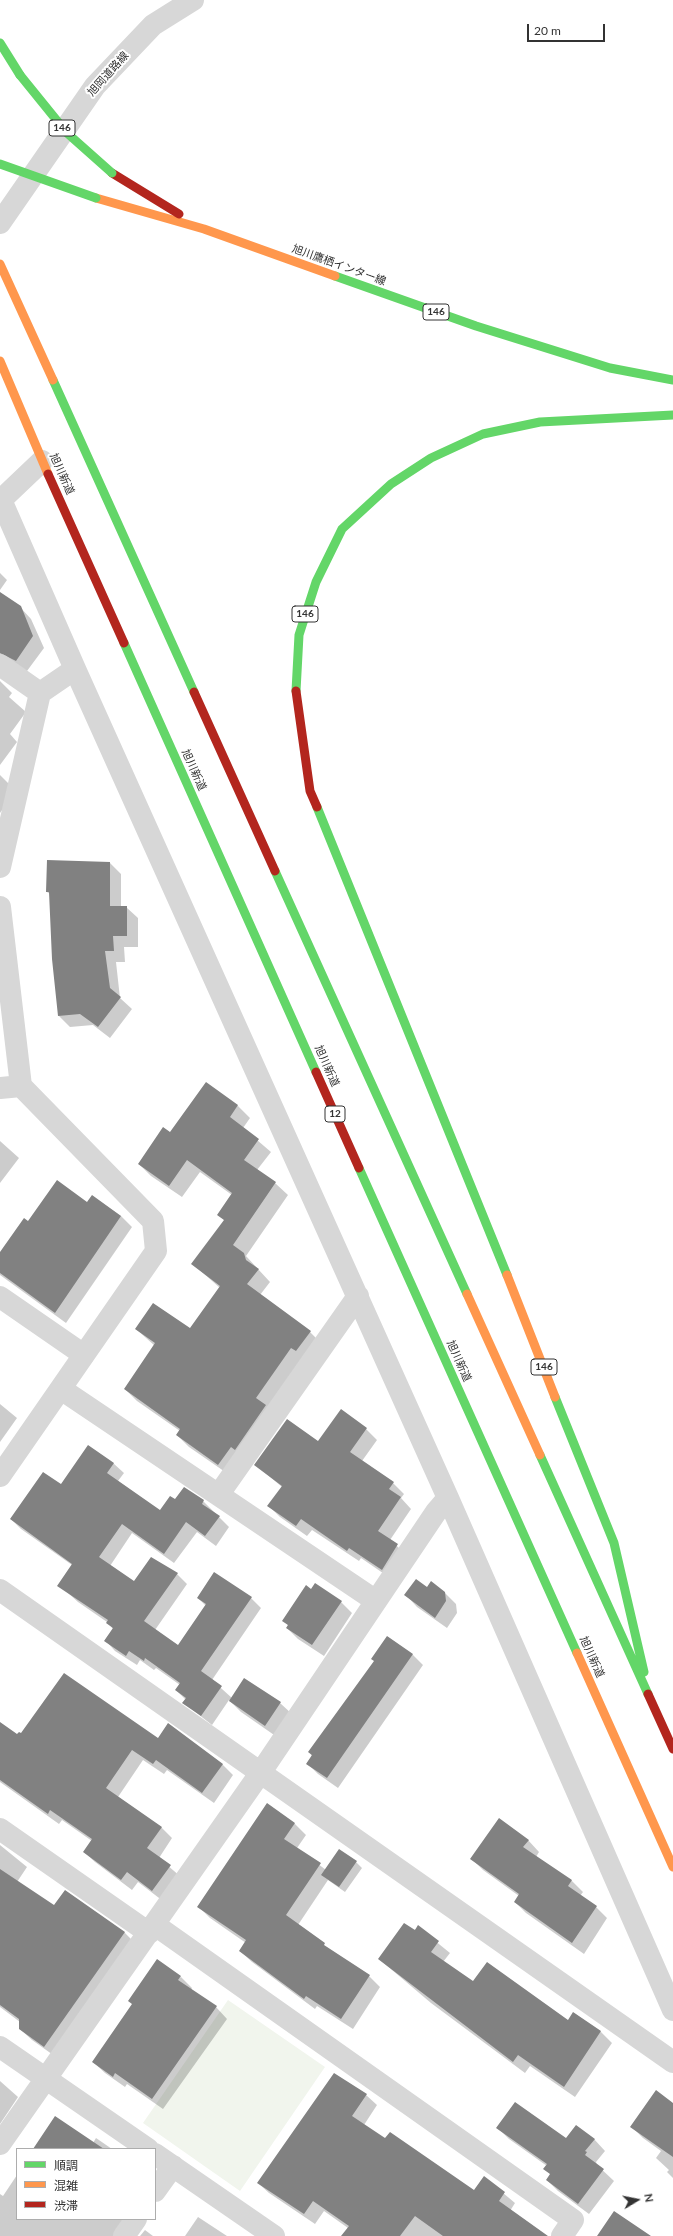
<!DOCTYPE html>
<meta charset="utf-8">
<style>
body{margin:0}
#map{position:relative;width:673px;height:2236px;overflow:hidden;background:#fff;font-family:Lato,"Noto Sans JP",sans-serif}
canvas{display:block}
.legend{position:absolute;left:16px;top:2148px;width:140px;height:72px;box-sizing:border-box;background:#fff;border:1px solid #adadad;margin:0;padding:5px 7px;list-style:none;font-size:12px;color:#333}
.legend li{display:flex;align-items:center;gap:8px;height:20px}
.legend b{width:20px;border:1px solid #adadad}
.north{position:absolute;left:617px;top:2180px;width:40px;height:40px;-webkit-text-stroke:3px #fff;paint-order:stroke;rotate:80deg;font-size:11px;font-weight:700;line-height:16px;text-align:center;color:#333}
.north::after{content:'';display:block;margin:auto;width:14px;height:18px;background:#333;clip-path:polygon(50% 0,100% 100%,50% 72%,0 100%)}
.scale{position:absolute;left:527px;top:24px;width:78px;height:18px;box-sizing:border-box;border:2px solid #333;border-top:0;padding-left:5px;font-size:12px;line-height:14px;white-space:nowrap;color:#333;-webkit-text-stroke:3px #fff;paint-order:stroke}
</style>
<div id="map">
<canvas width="673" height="2236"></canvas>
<ul class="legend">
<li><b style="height:5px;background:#63d668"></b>順調</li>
<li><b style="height:5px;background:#ff974d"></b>混雑</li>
<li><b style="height:5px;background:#b3261e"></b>渋滞</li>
</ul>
<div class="north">N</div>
<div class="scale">20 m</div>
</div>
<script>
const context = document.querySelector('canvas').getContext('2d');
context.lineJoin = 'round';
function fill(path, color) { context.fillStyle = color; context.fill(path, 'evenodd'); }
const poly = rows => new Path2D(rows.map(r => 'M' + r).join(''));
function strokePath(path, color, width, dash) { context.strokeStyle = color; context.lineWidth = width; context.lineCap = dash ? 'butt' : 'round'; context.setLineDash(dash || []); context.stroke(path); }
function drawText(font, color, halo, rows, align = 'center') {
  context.font = font + ' Lato,"Noto Sans JP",sans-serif'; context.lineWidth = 4; context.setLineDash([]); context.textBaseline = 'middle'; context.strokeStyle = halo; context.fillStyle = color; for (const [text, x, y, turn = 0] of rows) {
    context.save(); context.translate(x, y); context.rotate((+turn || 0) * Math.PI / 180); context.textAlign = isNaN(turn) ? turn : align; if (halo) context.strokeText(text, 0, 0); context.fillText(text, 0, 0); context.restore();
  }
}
fill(poly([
 [228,2000,325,2067,240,2191,143,2123]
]), '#f1f5ed');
fill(poly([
 [0,573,7,580,0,590],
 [0,593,20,607,31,619,44,648,27,671,0,671],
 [0,681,12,693,9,697,26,712,10,734,17,742,0,765],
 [0,775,8,783,8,802,0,813],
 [110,863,121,874,121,907,126,907,138,918,138,947,124,947,125,962,116,962,120,998,132,1009,110,1038,93,1025,70,1027,59,1016,50,894,47,892],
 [206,1083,238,1106,250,1118,243,1128,271,1152,257,1170,275,1183,288,1195,246,1256,270,1282,260,1295,310,1332,322,1344,231,1476,189,1447,177,1435,180,1431,137,1401,125,1389,155,1346,136,1329,190,1329,220,1288,193,1264,225,1221,232,1195,200,1172,182,1197,151,1176,139,1164,171,1133],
 [0,1141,19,1158,0,1183],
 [92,1196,121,1216,132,1227,66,1323,0,1275,0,1253,28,1223,87,1203],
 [0,1404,17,1418,0,1442],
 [366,1429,377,1440,362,1461,393,1483,404,1494,401,1498,411,1509,390,1540,408,1556,393,1580,361,1558,359,1561,312,1530,307,1536,280,1517,269,1506,282,1487,256,1465,318,1442],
 [113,1463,124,1473,118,1481,160,1511,175,1501,203,1501,229,1527,216,1546,197,1532,174,1563,132,1533,110,1566,134,1582,177,1574,187,1584,155,1630,179,1646,206,1606,198,1598,251,1598,261,1608,212,1680,232,1698,280,1703,292,1714,277,1737,241,1712,229,1700,212,1725,184,1703,186,1700,176,1690,180,1685,156,1668,154,1670,140,1660,137,1665,115,1651,105,1640,113,1629,107,1622,78,1602,67,1592,72,1565,21,1529,11,1519,62,1486],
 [427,1588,444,1592,456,1604,457,1613,447,1628,417,1607,406,1595],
 [312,1590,341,1602,352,1613,324,1656,298,1639,287,1628,288,1625,284,1621],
 [388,1637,413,1655,423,1665,338,1788,318,1774,307,1763,312,1756,309,1752,375,1662],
 [0,1723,18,1736,158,1739,222,1764,233,1775,214,1803,167,1770,164,1774,143,1760,118,1797,161,1827,172,1838,159,1858,181,1877,163,1901,138,1882,132,1890,95,1862,84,1852,92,1841,62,1820,59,1824,0,1782],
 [267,1804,295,1824,306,1835,297,1848,326,1870,356,1862,362,1868,345,1892,328,1880,298,1925,333,1953,369,1976,380,1987,353,2029,317,2006,315,2009,252,1962,240,1951,246,1943,210,1918,199,1907],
 [528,1840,539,1852,536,1857,571,1880,583,1892,580,1896,596,1907,607,1918,584,1954,526,1913,515,1902,519,1896,483,1870,472,1859],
 [0,1845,27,1867,17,1882,54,1906,65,1891,125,1933,136,1944,56,2057,32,2040,20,2029,20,2022,0,2007],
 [418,1927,450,1953,443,1962,473,1983,568,2021,574,2013,601,2032,612,2043,575,2097,530,2066,525,2073,431,2003,379,1959],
 [181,1977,192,1988,191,1990,216,2007,227,2019,163,2109,127,2084,125,2087,105,2073,93,2062,133,2004],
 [0,2081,18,2097,0,2124],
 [366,2095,377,2105,364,2125,385,2140,474,2191,484,2177,515,2203,510,2211,545,2236,353,2236,348,2228,324,2211,315,2224,269,2193,258,2183],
 [673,2104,673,2178,667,2172,669,2170,656,2158,661,2151,643,2138,632,2127],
 [498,2128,566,2140,594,2139,605,2151,596,2162,597,2165,614,2181,589,2214,558,2191,547,2180,551,2175,547,2166,509,2139],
 [96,2138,112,2149,34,2149,93,2143],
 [17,2175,17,2219,128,2219,128,2236,0,2236,0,2194,3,2196],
 [198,2217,227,2236,185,2236],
 [145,2230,153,2236,140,2236]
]), '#0003');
fill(poly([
 [0,592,21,606,33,636,16,661,0,653],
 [47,860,110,862,110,906,127,906,127,936,113,936,114,951,105,951,110,988,121,997,98,1027,80,1014,58,1016,52,959,49,892,46,892],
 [206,1082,238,1105,230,1117,259,1139,244,1160,276,1182,233,1245,244,1253,246,1260,259,1269,247,1284,311,1331,296,1351,291,1348,256,1398,266,1405,235,1450,231,1447,218,1465,176,1435,180,1429,124,1389,155,1343,135,1329,153,1303,190,1328,220,1286,191,1264,224,1220,217,1215,232,1193,187,1160,169,1186,138,1164,163,1127,170,1132],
 [57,1180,87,1202,92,1195,121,1216,55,1313,0,1273,0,1252,24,1218,28,1221],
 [341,1409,367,1428,350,1452,394,1482,389,1489,401,1497,378,1531,398,1544,382,1570,349,1548,347,1551,301,1519,296,1526,267,1506,282,1486,254,1465,287,1419,318,1441],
 [88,1445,114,1463,107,1473,160,1510,170,1496,175,1499,184,1487,204,1500,202,1504,220,1516,205,1536,186,1522,164,1554,122,1524,99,1557,134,1581,151,1557,178,1573,144,1621,178,1645,206,1604,197,1598,214,1572,252,1597,201,1671,222,1686,201,1716,182,1703,186,1698,175,1690,180,1683,145,1658,144,1661,129,1651,126,1656,104,1641,113,1628,106,1623,108,1620,57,1586,72,1564,10,1519,43,1472,61,1484],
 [416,1579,427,1587,431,1581,445,1592,446,1601,435,1618,404,1595],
 [315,1583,342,1601,312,1645,286,1628,288,1625,282,1621,306,1585,311,1589],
 [387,1636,413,1654,327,1778,306,1764,312,1755,308,1752,374,1661,371,1659],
 [64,1673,158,1738,168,1723,223,1764,202,1793,156,1760,153,1764,132,1750,106,1788,162,1827,147,1848,171,1865,152,1891,127,1872,121,1880,83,1852,92,1839,50,1810,48,1814,0,1780,0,1722,17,1734,19,1732,21,1733],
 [244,1678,281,1702,265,1726,229,1701],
 [267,1803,295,1823,284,1839,321,1863,286,1915,325,1943,324,1945,370,1975,341,2019,306,1996,304,1999,239,1951,246,1940,197,1907],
 [499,1818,529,1840,523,1847,572,1880,568,1886,597,1906,572,1943,514,1902,519,1894,470,1859],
 [339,1849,357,1861,339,1887,321,1875],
 [0,1869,54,1905,65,1890,125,1932,44,2047,19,2029,19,2019,0,2005],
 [404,1923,415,1930,418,1925,439,1941,431,1952,473,1981,487,1962,568,2020,573,2012,601,2031,564,2087,518,2055,513,2062,378,1959],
 [157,1959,181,1976,178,1980,217,2006,152,2099,115,2073,113,2077,92,2062,132,2004,128,2001],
 [334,2073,367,2094,352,2116,385,2138,390,2132,474,2190,484,2176,505,2192,499,2201,548,2236,443,2236,415,2216,400,2236,341,2236,349,2226,313,2201,304,2214,257,2183],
 [656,2090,673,2103,673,2157,630,2127],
 [515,2102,566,2138,576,2125,595,2139,585,2151,587,2152,585,2155,604,2169,578,2204,546,2180,550,2174,543,2169,547,2164,496,2128],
 [55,2116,104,2149,33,2149],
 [614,2211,651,2236,597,2236]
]), '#818181');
strokePath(poly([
 [0,223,95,86,153,25,193,0],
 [42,461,1,500,75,669,448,1498,673,2010],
 [0,665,40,693],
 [0,867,40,693,75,669],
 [0,907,21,1086,153,1221,156,1251,0,1476],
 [0,1088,21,1086],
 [0,1297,84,1355],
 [61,1389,376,1601],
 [219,1494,358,1296],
 [0,1590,673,2062],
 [0,1829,149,1933],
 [155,1925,573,2220,562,2236],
 [0,2047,148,2149],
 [0,2144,261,1772,436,1512,448,1498],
 [155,2154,274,2236],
 [155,2191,173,2166],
 [124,2236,136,2219]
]), '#d7d7d7', 22);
strokePath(poly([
 [0,43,20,75],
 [335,276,476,326,610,368,673,380],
 [53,380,194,692],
 [124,643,316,1072],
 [296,691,299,635,316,582,342,529,391,484,431,458,483,434,540,422,673,415],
 [317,807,507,1275],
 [275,871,467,1294],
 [359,1168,577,1653],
 [555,1397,614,1543,644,1672],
 [540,1455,648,1694]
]), '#63d668', 9);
strokePath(poly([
 [96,198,204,229,335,276],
 [0,264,53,380],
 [0,361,48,474],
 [507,1275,555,1397],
 [467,1294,540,1455],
 [577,1653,673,1867]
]), '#ff974d', 9);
strokePath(poly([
 [112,173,179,214],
 [48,474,124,643],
 [296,691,310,791,317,807],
 [194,692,275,871],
 [316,1072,359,1168],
 [648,1694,673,1749]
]), '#b3261e', 9);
strokePath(poly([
 [20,75,67,133,112,173],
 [0,164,96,198]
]), '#63d668', 9);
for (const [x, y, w] of [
 [62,128,26],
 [436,312,26],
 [305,614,26],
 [335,1114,20],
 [544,1367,26]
]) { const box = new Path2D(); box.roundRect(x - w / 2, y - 8, w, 16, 3); context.fillStyle = '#fff'; context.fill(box); strokePath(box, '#333', 1); }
drawText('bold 10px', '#333', null, [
 ["146",62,128],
 ["146",436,312],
 ["146",305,614],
 ["12",335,1114],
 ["146",544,1367]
]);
drawText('11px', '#333', '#fff', [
 ["旭岡道路線",108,74,-48],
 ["旭川鷹栖インター線",339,265,20],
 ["旭川新道",62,474,66],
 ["旭川新道",194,770,66],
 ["旭川新道",327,1066,66],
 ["旭川新道",459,1361,66],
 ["旭川新道",592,1657,66]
]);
</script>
